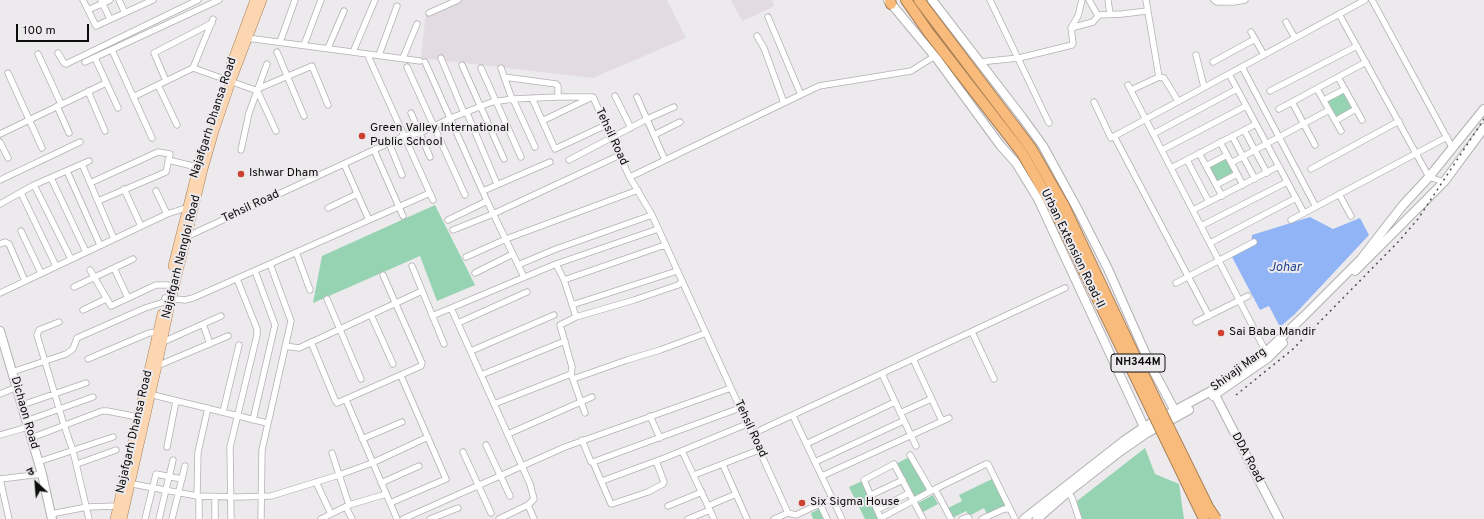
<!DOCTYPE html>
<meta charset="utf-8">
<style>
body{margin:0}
#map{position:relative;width:1484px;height:519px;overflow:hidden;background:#edeaed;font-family:Overpass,"Noto Sans Devanagari",sans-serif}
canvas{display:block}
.north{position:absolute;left:16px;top:463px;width:40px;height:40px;-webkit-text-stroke:3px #edeaed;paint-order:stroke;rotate:334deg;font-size:11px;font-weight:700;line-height:16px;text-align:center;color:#0d0c0d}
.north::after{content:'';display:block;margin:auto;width:14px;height:18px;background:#0d0c0d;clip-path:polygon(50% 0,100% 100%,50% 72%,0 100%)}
.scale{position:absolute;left:16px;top:24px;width:73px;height:18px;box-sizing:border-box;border:2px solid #0d0c0d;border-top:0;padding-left:5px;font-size:12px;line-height:14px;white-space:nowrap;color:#0d0c0d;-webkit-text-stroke:3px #edeaed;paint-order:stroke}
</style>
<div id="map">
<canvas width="1484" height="519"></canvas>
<div class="north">उ</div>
<div class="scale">100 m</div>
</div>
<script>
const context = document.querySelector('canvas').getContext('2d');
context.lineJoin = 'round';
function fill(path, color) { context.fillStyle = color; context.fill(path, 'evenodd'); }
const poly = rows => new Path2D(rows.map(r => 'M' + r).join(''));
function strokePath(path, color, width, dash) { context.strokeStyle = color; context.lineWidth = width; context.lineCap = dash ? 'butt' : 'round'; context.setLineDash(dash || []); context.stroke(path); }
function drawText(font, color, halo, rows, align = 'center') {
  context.font = font + ' Overpass,sans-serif'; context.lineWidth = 4; context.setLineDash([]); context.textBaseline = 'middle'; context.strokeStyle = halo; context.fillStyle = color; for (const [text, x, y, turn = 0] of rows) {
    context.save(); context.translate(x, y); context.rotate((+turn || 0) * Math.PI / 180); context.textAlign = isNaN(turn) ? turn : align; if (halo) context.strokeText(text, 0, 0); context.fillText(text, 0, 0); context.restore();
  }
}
fill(poly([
 [452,0,667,0,686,38,593,78,421,58,426,11],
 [731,0,772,0,775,6,742,21]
]), '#e3dbe2');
fill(poly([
 [1343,93,1352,109,1337,118,1328,101],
 [1226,157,1236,174,1218,183,1209,166],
 [435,205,475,285,437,301,420,256,313,303,322,256],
 [1145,448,1155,474,1179,484,1184,519,1082,519,1077,501],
 [909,457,927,491,913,498,896,464],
 [992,479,1005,505,987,514,984,508,969,516,966,511,952,518,948,508,962,501,959,495],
 [862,481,880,519,865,519,849,487],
 [933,495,938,504,923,512,918,503],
 [819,509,823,519,813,519,811,513]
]), '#95d3b2');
fill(poly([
 [1310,217,1333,229,1360,218,1369,235,1295,314,1280,327,1269,306,1260,310,1232,257,1251,247,1252,235]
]), '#90b4f6');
const street = poly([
 [83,0,96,26,153,0],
 [101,0,110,19],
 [119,0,125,13],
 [990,0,1049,123],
 [1089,0,1098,16],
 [1108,0,1110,14],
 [1146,0,1159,77],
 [1214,0,1217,2,1234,2,1245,0],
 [1372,0,1453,149],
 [88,10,110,0],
 [429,13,458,0],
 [1339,14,1429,177,1444,182],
 [768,17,801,95],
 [1286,22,1295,38],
 [1071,28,1093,22,1099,15,1122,14,1147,11],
 [1251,32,1264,55],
 [757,36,764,48,784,103],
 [247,38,420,61],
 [280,42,295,0],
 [304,45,321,0],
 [328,48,344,11],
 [112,50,152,138],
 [277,52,304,116],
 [353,52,375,0],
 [58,53,64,63,66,64,198,0],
 [38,54,61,104],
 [379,55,397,6],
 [1196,55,1204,87],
 [95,58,118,108],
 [369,58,433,200],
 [403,58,417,24],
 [441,58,464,113],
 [85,62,219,0],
 [425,62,487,201,524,277],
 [979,62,1019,58,1072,45,1073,43,1071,28,1078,16,1082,0],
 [1213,62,1255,39],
 [462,65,504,159],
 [407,67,465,195],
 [1242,67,1316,207],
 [193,68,213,19],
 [481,68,521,157],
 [501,68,512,99],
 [8,73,42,148],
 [1229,74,1304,213],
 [504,77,556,84,558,86,558,97],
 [1338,77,1362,120],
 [166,81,154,53,212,23],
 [158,85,177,125],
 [1128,85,1266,352],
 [1317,89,1341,131],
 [257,90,276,131],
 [1131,90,1159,77,1164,78,1178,101],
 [88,91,105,131],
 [1270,91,1357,46],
 [615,96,631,128],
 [133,97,193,68,255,90,312,66,328,105],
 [637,97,665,160],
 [532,98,555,149,606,125],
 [513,99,535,147],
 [1324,100,1345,89],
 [1094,102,1111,138,1365,0],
 [1292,102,1315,145],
 [57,106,69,133],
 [1279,109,1366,62],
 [411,113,430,157],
 [467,113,497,184],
 [542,121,592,97],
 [1335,121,1356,109],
 [1244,130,1267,173],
 [0,134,106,83],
 [1153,134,1237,89],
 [654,135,680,122],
 [1114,136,1209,316],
 [1232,136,1255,179],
 [0,142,8,158],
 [1220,142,1243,185],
 [389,143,402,175],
 [241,150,249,113,267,64],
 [374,150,403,216],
 [1162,150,1246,106],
 [1199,153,1222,196],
 [168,160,201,168],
 [569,160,647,119,674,107],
 [1187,160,1209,202],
 [1231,163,1329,110],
 [82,164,114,239],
 [344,164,369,220],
 [1206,166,1227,155],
 [1171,168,1256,124],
 [1311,169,1399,121],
 [67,171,100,245],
 [630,177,819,86,911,71,935,56],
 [51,178,86,252],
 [0,180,80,142],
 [90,183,158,152,170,154,166,172,98,201],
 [34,185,71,259],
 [1216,185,1237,174],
 [124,189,141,226],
 [156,191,167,214],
 [483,191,550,162],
 [21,193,56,266],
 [1339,194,1351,216],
 [0,204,34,185,89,161],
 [328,208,357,194],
 [1193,210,1279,166],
 [448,220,487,201],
 [1291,220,1447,137],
 [1201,226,1287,182],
 [453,230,493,214,620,155],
 [21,231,41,273],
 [186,237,404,136,420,133,451,118,492,102,513,99,558,97,593,97,629,176,652,215,788,513],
 [1210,243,1296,198],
 [0,244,5,242,9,244,25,281],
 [296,252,310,290],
 [466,257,506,239,638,190],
 [556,264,564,280,576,317,634,300,678,285,682,282],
 [518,265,556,249,652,215],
 [412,266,444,344],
 [114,268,128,298],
 [90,270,111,306,156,285,168,285],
 [475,273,513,254],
 [564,280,665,245],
 [1176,283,1254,242],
 [74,287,133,259],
 [0,293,167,214,189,207],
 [165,298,185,300,193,298,430,193],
 [327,299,361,379],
 [572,305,677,271],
 [451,308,530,484,534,499,528,505,534,519],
 [83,310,106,299],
 [371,315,393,364],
 [432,316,556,264,658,229],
 [576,317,560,325,572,367,571,374,585,413],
 [59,322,39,330,37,335,64,425,73,451,89,519],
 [1196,322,1248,296],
 [458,323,527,292],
 [203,324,210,344],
 [972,332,994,379],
 [163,342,221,316],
 [311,342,335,400,337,403,421,366,422,363,383,275],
 [285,346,299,348,422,291],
 [471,351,554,315],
 [88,359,149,333,158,332],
 [913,359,942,421],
 [157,366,228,336],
 [12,372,66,354,73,349,77,338,145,308,164,302],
 [882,374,916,446],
 [481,375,565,341],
 [573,379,627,360,660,350,706,333],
 [0,394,17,387],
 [149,394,267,423],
 [346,400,397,519],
 [494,404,571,374],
 [22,405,86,383],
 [223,412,239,345],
 [900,413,931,399],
 [650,416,660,438],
 [793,416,842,519],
 [253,420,275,325,255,271],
 [26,421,93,397],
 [508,434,592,397],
 [752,434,1065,288],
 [0,435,28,427],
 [31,438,102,411,107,411,138,417],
 [362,439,402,422],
 [582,440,591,462,593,462,740,408],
 [806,444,895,402],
 [486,445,510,496],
 [167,447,176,401],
 [682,451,714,519],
 [463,452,491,513],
 [332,453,349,505],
 [910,455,931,491],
 [38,462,113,437],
 [593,462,611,504,612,504,648,492,663,484,664,482,656,461],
 [815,462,903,421],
 [77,464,116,450],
 [723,465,747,519],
 [694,475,759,450],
 [822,476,949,418],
 [602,481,667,457,747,424],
 [316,482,331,514],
 [127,483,197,496,239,497,271,496,339,475,372,463,428,437],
 [381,483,419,466],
 [935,489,951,519],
 [1068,492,1072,498,1079,519],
 [871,495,903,480],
 [197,496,198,452,208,408],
 [390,503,446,479,401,376],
 [820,504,827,519],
 [668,506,702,492],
 [708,506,736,494],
 [346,507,352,519],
 [877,510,909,493],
 [788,513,796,515,832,498],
 [51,514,87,507,117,506],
 [881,518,931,491,986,464,988,464,1015,519],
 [9,519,0,479,42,474],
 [145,519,156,474,182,479],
 [159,519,173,460],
 [172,519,185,466],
 [199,519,199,496],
 [215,519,215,497],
 [231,519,230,447,257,335,257,329,237,279],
 [261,519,262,450,291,321,270,264],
 [321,519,349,505,386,494],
 [403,519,565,447,731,388],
 [430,519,458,508],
 [499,519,528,505],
 [688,519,710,510],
 [774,519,788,513],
 [881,519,864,480,894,464,923,519],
 [962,519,968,517,969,519],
 [982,519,1004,509,1010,509]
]);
const secondary = poly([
 [888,0,937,59,1000,145,1016,163,1038,199,1144,427],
 [932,0,1022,117,1043,146,1078,210,1108,269,1151,366,1175,411],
 [1355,271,1444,182,1484,128],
 [0,331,42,474,52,519],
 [1215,395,1279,519],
 [1213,396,1268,358,1283,343],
 [1024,519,1125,440,1144,427,1213,390,1237,371,1266,352,1303,317,1361,259,1403,205,1429,177,1484,109],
 [1037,519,1068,492,1118,453,1147,433,1189,410]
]);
const primary = poly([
 [231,65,255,0],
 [173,266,201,155],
 [115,519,162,314],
 [122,519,157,366,170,304,203,169,214,131,231,81,262,0]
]);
const highway = poly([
 [890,0,891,4],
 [906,0,929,33,1022,153,1055,211],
 [919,0,1031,148,1064,206]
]);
strokePath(street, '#b2b0b2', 7);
strokePath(secondary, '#b2b0b2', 10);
strokePath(primary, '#a67e54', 10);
strokePath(highway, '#a67e54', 12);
strokePath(street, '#fff', 5.5);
strokePath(secondary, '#fff', 8);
strokePath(primary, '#fbd6b0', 9);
strokePath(highway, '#f9bb7b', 10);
strokePath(poly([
 [1236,395,1292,350,1399,241,1418,219,1484,119]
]), '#504e50', 1.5, [2, 4]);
const highwayBridge = poly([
 [1064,206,1156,401,1208,507,1216,519],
 [1055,211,1204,519]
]);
strokePath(highwayBridge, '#a67e54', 12, []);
strokePath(highwayBridge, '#f9bb7b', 10);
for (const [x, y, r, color] of [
 [362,136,4,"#ce4130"],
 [241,174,4,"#ce4130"],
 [1221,333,4,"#ce4130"],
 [802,503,4,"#ce4130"]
]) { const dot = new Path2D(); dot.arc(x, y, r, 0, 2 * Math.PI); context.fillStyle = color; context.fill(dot); strokePath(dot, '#edeaed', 1.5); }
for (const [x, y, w] of [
 [1138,363,54]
]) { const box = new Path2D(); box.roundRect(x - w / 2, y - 9, w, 18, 3); context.fillStyle = '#edeaed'; context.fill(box); strokePath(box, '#0d0c0d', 1); }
drawText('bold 11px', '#0d0c0d', null, [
 ["NH344M",1138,363]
]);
drawText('12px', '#0d0c0d', '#edeaed', [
 ["Najafgarh Dhansa Road",214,118,-72],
 ["Tehsil Road",611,137,65],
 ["Tehsil Road",251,207,-25],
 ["Urban Extension Road-II",1072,249,64],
 ["Najafgarh Nangloi Road",182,257,-76],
 ["Shivaji Marg",1239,370,-36],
 ["Dichaon Road",24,413,74],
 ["Tehsil Road",750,429,65],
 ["Najafgarh Dhansa Road",135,432,-77],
 ["DDA Road",1247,458,62]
]);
drawText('12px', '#0d0c0d', '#edeaed', [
 ["Green Valley International",370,129],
 ["Public School",370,143],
 ["Ishwar Dham",249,174],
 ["Sai Baba Mandir",1229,333],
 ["Six Sigma House",810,503]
], 'left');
drawText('italic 13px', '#1e4490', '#edeaed', [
 ["Johar",1285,268]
]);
</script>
